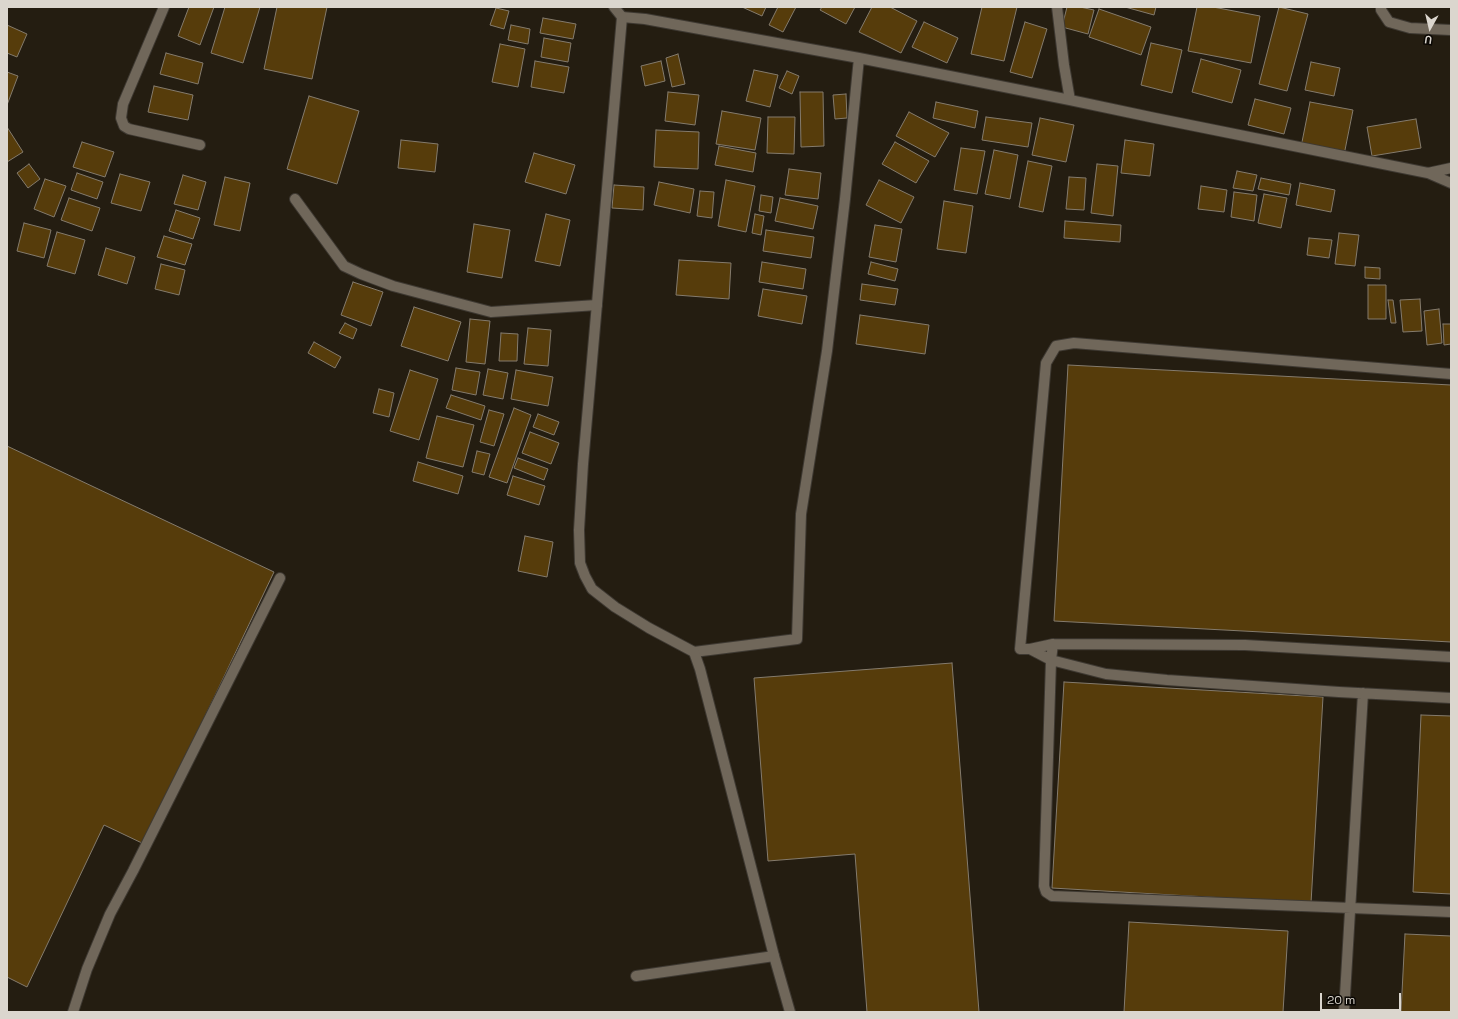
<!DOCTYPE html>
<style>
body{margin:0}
#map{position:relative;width:1458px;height:1019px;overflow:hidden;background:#241d11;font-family:"Space Grotesk",sans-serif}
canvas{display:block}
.frame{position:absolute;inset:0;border:8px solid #dbd6ce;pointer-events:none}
.north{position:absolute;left:1410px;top:8px;width:40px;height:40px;-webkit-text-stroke:3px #0b0804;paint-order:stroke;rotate:188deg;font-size:11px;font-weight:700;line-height:16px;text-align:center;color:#dbd6ce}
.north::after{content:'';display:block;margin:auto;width:14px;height:18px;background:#dbd6ce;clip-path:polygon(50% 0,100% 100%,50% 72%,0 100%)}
.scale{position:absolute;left:1320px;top:993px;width:81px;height:18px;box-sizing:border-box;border:2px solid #dbd6ce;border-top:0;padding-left:5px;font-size:12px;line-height:14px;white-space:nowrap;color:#dbd6ce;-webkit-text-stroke:3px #0b0804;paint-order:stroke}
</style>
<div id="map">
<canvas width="1458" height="1019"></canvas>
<div class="frame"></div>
<div class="north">U</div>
<div class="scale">20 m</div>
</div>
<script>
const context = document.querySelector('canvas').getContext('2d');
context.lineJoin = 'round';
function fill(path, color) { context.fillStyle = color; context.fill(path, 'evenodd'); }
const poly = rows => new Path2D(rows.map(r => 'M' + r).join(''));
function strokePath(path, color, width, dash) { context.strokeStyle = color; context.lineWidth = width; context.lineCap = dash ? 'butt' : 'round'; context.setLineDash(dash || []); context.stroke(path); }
const building = poly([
 [189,7,214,7,200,45,178,36,189,7],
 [225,7,260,7,243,63,211,53,225,7],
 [277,7,327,7,312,79,264,69,277,7],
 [742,7,766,7,762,16,742,7],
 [778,7,796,7,783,32,769,25,778,7],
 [822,7,855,7,846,24,820,10,822,7],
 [872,7,890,7,917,21,901,53,859,32,872,7],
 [982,7,1017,7,1004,61,971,54,982,7],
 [1067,7,1080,7,1094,10,1088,34,1062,27,1067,7],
 [1125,7,1156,7,1154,15,1125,7],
 [1197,7,1213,7,1260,16,1251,63,1188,51,1197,7],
 [1279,7,1308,14,1287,91,1259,84,1279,7],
 [496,8,509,11,504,29,490,25,496,8],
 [1099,9,1151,27,1141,55,1089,37,1099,9],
 [543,18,576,24,573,39,540,33,543,18],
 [924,22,958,38,947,63,912,47,924,22],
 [1025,22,1047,29,1032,78,1010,72,1025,22],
 [7,25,27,34,17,57,7,53,7,25],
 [511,25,530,29,528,44,508,40,511,25],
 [544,38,571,43,568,62,541,57,544,38],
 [1151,43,1182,50,1172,93,1141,85,1151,43],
 [500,44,525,49,518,87,492,82,500,44],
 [166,53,203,63,198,84,160,74,166,53],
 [678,54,685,84,672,87,666,58,678,54],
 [1201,59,1241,70,1232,103,1192,92,1201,59],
 [535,61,569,67,564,93,531,87,535,61],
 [661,61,665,81,645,86,641,66,661,61],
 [1311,62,1340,68,1334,96,1305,90,1311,62],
 [754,70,778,75,770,107,746,101,754,70],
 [787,71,799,76,792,94,779,88,787,71],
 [7,72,18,76,7,105,7,72],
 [154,86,193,95,188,120,148,112,154,86],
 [668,92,699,95,695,125,665,121,668,92],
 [800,92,823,92,824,146,801,147,800,92],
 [846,94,847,118,835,119,833,95,846,94],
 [309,96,359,111,337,184,287,169,309,96],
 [1255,99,1291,108,1284,134,1248,125,1255,99],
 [936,102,978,111,975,128,933,118,936,102],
 [1310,102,1353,110,1344,155,1301,147,1310,102],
 [722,111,761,118,755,150,716,144,722,111],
 [909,112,949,133,935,157,896,136,909,112],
 [768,117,795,117,794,154,767,153,768,117],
 [986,117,1032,123,1028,147,982,140,986,117],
 [1040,118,1074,125,1066,162,1032,155,1040,118],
 [1416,119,1421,148,1372,156,1367,127,1416,119],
 [7,127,23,152,7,162,7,127],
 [656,130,699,132,698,169,654,167,656,130],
 [401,140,438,144,435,172,398,168,401,140],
 [1125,140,1154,144,1150,176,1121,173,1125,140],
 [82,142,114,152,105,177,73,167,82,142],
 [895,142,929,161,916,183,882,164,895,142],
 [719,146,756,153,753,172,715,165,719,146],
 [961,148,985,151,977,194,954,190,961,148],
 [994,150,1018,155,1010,199,985,194,994,150],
 [534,153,575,165,566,194,525,182,534,153],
 [1028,161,1052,166,1043,212,1019,207,1028,161],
 [29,164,40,179,28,188,17,173,29,164],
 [1097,164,1118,166,1113,216,1091,213,1097,164],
 [789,169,821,173,818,199,785,195,789,169],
 [1237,171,1257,175,1253,191,1233,188,1237,171],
 [77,173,103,182,97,199,71,190,77,173],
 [120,174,150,182,141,211,111,203,120,174],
 [183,175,206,182,198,210,174,204,183,175],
 [225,177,250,183,240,231,214,225,225,177],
 [1069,177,1086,178,1084,210,1066,209,1069,177],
 [1261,178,1291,184,1289,195,1258,189,1261,178],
 [45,179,66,186,54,217,34,209,45,179],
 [726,180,755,186,746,232,718,226,726,180],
 [879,180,914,197,901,223,866,205,879,180],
 [659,182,694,189,690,213,654,205,659,182],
 [1300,183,1335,190,1331,212,1296,205,1300,183],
 [614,185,644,187,643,210,612,208,614,185],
 [1201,186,1227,190,1224,212,1198,209,1201,186],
 [700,191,714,192,712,218,697,216,700,191],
 [1234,192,1257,195,1254,221,1231,217,1234,192],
 [1264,194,1287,198,1281,228,1258,223,1264,194],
 [761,195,773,197,771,213,759,211,761,195],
 [69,198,100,208,92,231,61,220,69,198],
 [780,198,818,206,813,229,775,221,780,198],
 [944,201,973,206,966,253,937,249,944,201],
 [176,210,200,218,193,239,169,231,176,210],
 [546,214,570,220,560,266,535,261,546,214],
 [755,214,764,216,761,235,752,233,755,214],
 [1065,221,1121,225,1120,242,1064,238,1065,221],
 [24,223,51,230,44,258,17,251,24,223],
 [474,224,510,230,502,278,467,272,474,224],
 [875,225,902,229,896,262,869,257,875,225],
 [766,230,814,237,811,258,763,251,766,230],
 [57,232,85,240,75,274,47,266,57,232],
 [1339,233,1359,235,1355,266,1335,264,1339,233],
 [164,236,192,244,185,265,157,257,164,236],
 [1309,238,1332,240,1329,258,1307,255,1309,238],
 [106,248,135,257,127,284,98,275,106,248],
 [679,260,731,263,729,299,676,295,679,260],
 [762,262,806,269,803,289,759,282,762,262],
 [871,262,898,269,895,281,868,274,871,262],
 [161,264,185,270,179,295,155,289,161,264],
 [1365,267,1380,268,1380,279,1365,278,1365,267],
 [353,282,383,292,371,326,341,315,353,282],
 [862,284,898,289,895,305,860,300,862,284],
 [1368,285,1386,285,1386,319,1368,319,1368,285],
 [763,289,807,296,802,324,758,316,763,289],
 [1420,299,1422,331,1403,332,1400,300,1420,299],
 [1388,300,1393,300,1396,323,1391,323,1388,300],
 [414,307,461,322,448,361,401,346,414,307],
 [1439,309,1442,343,1427,345,1424,311,1439,309],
 [860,315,929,325,925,354,856,344,860,315],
 [470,319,490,321,485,364,466,362,470,319],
 [345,323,357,329,353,339,339,333,345,323],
 [1443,324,1451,324,1451,344,1444,345,1443,324],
 [528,328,551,330,548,366,524,364,528,328],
 [501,333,518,334,517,361,499,361,501,333],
 [314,342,341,357,335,368,308,353,314,342],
 [1068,365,1451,385,1451,642,1054,621,1068,365],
 [456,368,480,372,476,395,452,390,456,368],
 [488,369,508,373,503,399,483,395,488,369],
 [410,370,438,379,419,440,390,431,410,370],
 [516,370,553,377,548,406,511,399,516,370],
 [379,389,394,393,389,417,373,413,379,389],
 [451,395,485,406,481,420,446,408,451,395],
 [514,408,531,415,507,483,489,477,514,408],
 [489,410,504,414,494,446,480,442,489,410],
 [538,414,559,422,554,435,533,427,538,414],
 [437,416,474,425,463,467,426,458,437,416],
 [530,432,559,443,551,464,522,453,530,432],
 [7,446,274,572,144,844,104,825,27,987,7,977,7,446],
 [477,451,490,454,484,475,472,472,477,451],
 [518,458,548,469,544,480,514,468,518,458],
 [418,462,463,476,458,494,413,481,418,462],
 [513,476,545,486,539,505,507,495,513,476],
 [525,536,553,542,547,577,518,571,525,536],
 [952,663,979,1012,867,1012,855,854,768,861,754,678,952,663],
 [1064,682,1323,697,1311,903,1052,888,1064,682],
 [1421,715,1451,716,1451,894,1413,892,1421,715],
 [1129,922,1288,931,1283,1012,1124,1012,1129,922],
 [1405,934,1451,936,1451,1012,1401,1012,1405,934]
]);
fill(building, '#563c0b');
strokePath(building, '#847b6d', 1);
const service = poly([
 [1451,374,1074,343,1056,346,1046,363,1020,649,1030,649,1053,644,1245,645,1451,657],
 [1053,644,1051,660,1044,886,1046,892,1052,896,1451,912],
 [1030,649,1051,660,1106,674,1167,680,1339,692,1451,698],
 [636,976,774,956],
 [73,1012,87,969,110,914,133,871,280,578],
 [1344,1012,1363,693]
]);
const minor = poly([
 [164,7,123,104,121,118,124,126,129,129,200,145],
 [1057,7,1064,65,1070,100],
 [1381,7,1381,10,1389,22,1410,28,1451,30],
 [622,17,645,19,859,58,1070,100,1155,118,1428,173,1451,183],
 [1428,173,1451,168],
 [295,199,344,266,361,274,393,286,491,312,597,305],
 [694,652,797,639,801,514,827,351,845,199,859,58]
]);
const tertiary = poly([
 [614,7,622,17,583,464,579,530,580,563,585,576,592,589,615,607,649,628,694,652,700,669,774,956,790,1012]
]);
strokePath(service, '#3e3932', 12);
strokePath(minor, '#3e3932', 12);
strokePath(tertiary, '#3e3932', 12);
strokePath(service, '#70675a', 10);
strokePath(minor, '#70675a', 10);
strokePath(tertiary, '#70675a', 10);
</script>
